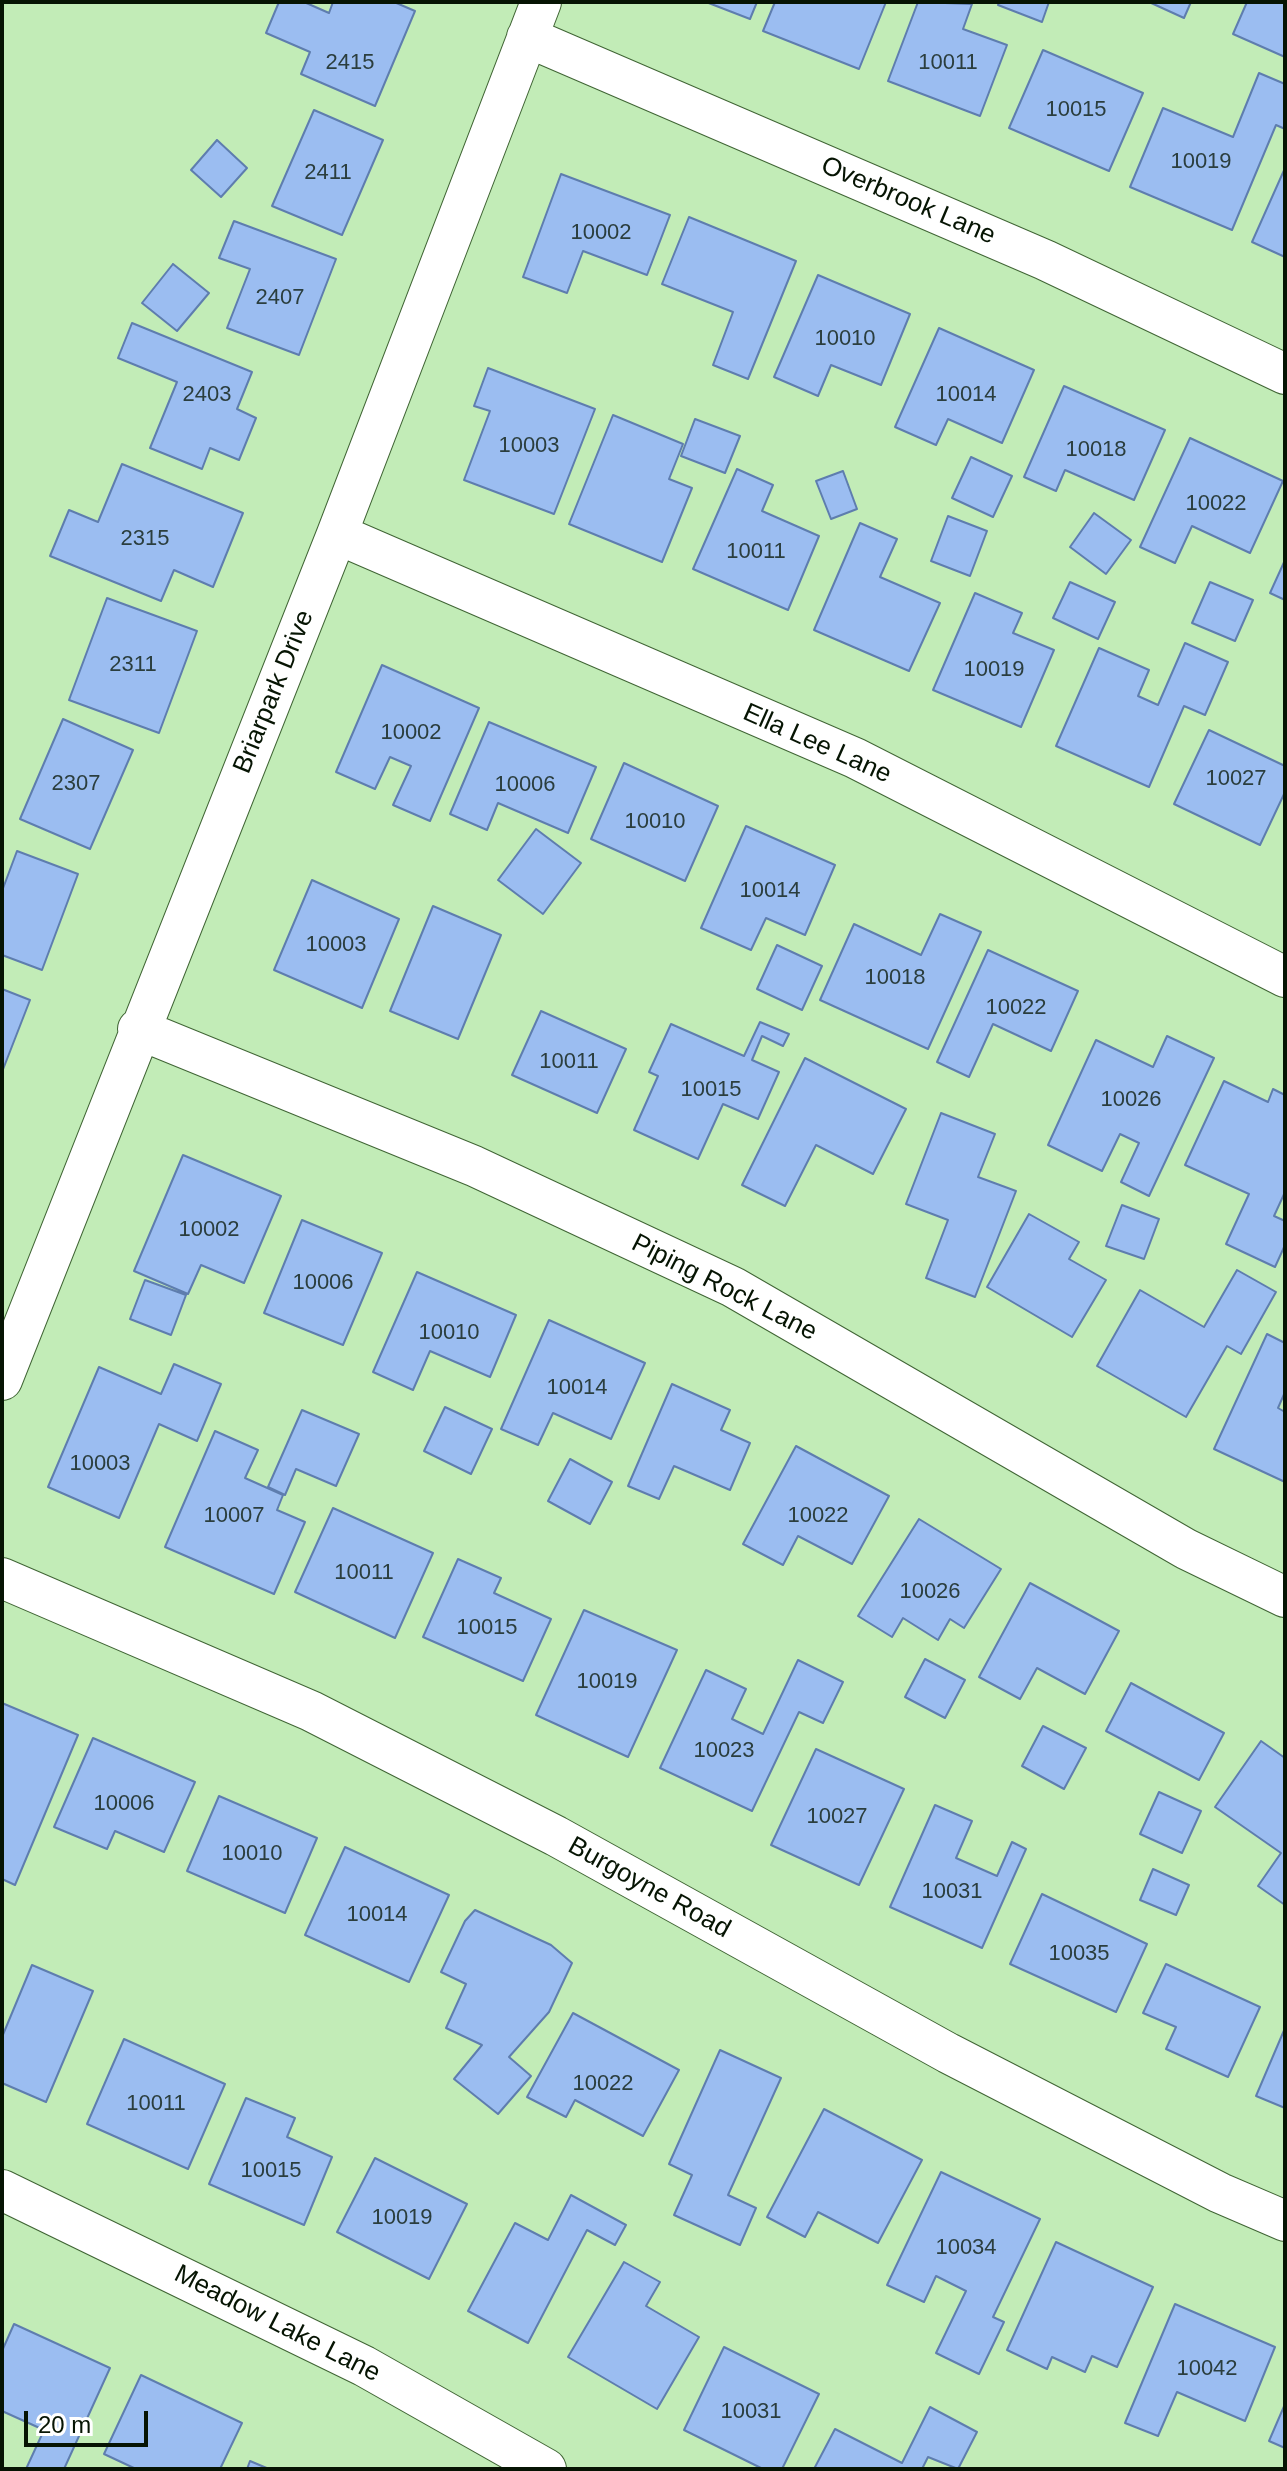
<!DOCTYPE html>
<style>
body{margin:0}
#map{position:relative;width:1287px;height:2471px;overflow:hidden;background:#c2ecb7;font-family:Helvetica,sans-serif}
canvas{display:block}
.frame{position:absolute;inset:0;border:4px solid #061403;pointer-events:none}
.scale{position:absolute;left:24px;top:2411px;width:124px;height:36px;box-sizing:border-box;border:4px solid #061403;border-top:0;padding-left:10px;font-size:24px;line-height:28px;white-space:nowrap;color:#061403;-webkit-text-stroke:6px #fff;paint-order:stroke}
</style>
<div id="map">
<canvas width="1287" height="2471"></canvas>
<div class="frame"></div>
<div class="scale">20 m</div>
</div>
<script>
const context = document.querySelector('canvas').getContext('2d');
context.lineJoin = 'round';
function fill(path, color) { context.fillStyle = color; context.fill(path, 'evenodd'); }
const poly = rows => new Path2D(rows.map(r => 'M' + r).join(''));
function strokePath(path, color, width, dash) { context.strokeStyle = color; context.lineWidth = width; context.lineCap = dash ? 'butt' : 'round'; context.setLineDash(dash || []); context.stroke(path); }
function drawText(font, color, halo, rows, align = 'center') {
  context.font = font + ' Helvetica,sans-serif'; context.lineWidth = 6; context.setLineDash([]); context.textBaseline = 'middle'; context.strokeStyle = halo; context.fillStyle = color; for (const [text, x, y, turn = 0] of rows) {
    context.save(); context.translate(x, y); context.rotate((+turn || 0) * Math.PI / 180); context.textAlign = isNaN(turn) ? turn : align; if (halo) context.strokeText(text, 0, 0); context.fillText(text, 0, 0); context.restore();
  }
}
const building = poly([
 [279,2,304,2,329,13,333,2,394,2,415,11,375,106,301,74,310,52,266,33,279,2],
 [706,2,757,2,750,19,706,2],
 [775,2,886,2,859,69,763,31,775,2],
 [918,2,972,4,963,29,1007,45,980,116,888,81,918,2],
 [999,2,1049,2,1042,22,998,5,999,2],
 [1149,2,1191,2,1184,18,1149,2],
 [1247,2,1285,2,1285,57,1233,34,1247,2],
 [1043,50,1143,93,1109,171,1009,128,1043,50],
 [1259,73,1285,84,1285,129,1276,125,1232,230,1130,187,1163,108,1233,137,1259,73],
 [314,110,383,140,342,235,272,206,314,110],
 [217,140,247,168,221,197,191,170,217,140],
 [1285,168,1285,257,1252,242,1285,168],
 [561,174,670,215,647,275,583,251,567,293,523,277,561,174],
 [689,217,796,261,748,379,713,365,733,312,662,284,689,217],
 [234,221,336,259,299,355,227,328,250,269,219,258,234,221],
 [173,264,209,293,177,331,142,303,173,264],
 [818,275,910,314,881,385,831,365,818,396,774,377,818,275],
 [132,323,252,372,237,409,256,418,239,460,210,448,202,469,150,448,177,382,118,358,132,323],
 [939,328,1034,370,1002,443,948,419,936,445,895,427,939,328],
 [488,368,595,409,554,514,464,480,490,411,474,406,488,368],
 [1064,386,1165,430,1134,500,1065,470,1056,491,1024,477,1064,386],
 [613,415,683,444,669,479,692,488,662,562,569,524,613,415],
 [695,419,740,436,725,473,681,456,695,419],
 [1190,438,1283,481,1250,553,1192,526,1175,563,1140,547,1190,438],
 [971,457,1012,476,993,517,952,498,971,457],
 [122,464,243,513,213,587,174,570,161,601,50,556,69,510,98,522,122,464],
 [737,469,773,485,762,511,819,536,788,610,693,569,737,469],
 [843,471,857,509,831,519,816,481,843,471],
 [1094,513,1131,540,1106,574,1070,547,1094,513],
 [948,516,987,531,970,576,931,561,948,516],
 [860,523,897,539,880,577,940,603,909,671,814,630,860,523],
 [1285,560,1285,600,1270,593,1285,560],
 [1070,582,1115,602,1098,639,1053,618,1070,582],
 [1210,582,1253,600,1235,641,1192,623,1210,582],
 [975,593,1022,613,1013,633,1054,650,1021,727,933,690,975,593],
 [107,598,197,631,159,733,69,700,107,598],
 [1185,643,1228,662,1205,715,1184,706,1149,787,1056,746,1099,648,1149,670,1138,696,1158,705,1185,643],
 [382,665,479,708,430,821,393,805,411,766,390,757,375,789,336,772,382,665],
 [63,719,133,750,90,849,20,819,63,719],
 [489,722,596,767,568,833,498,803,487,830,450,814,489,722],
 [1209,730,1285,766,1285,792,1260,845,1174,804,1209,730],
 [624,763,718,806,685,881,591,839,624,763],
 [746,826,835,865,805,935,766,918,751,950,701,928,746,826],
 [536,829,581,863,543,914,498,880,536,829],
 [17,851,78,874,42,970,2,955,2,891,17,851],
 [312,880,399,919,362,1008,274,970,312,880],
 [433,906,501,935,458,1039,390,1011,433,906],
 [940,914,981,932,928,1049,820,1000,854,924,921,955,940,914],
 [777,945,822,966,802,1010,757,989,777,945],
 [988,950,1078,991,1051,1051,993,1024,969,1077,937,1062,988,950],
 [2,989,30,1000,2,1072,2,989],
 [541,1011,626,1049,597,1113,512,1075,541,1011],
 [760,1022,789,1034,783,1046,762,1036,752,1060,779,1072,758,1119,723,1104,698,1159,634,1130,658,1076,649,1072,671,1024,744,1056,760,1022],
 [1167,1036,1214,1058,1149,1196,1121,1182,1139,1143,1120,1134,1102,1171,1048,1145,1096,1040,1153,1067,1167,1036],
 [805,1058,906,1109,873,1174,816,1145,785,1206,742,1185,805,1058],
 [1224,1081,1268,1102,1273,1089,1285,1095,1285,1192,1274,1216,1285,1221,1285,1245,1275,1267,1226,1244,1249,1194,1185,1165,1224,1081],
 [941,1113,995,1134,978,1177,1016,1191,975,1297,926,1278,948,1220,906,1204,941,1113],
 [183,1155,281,1196,244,1283,201,1265,188,1294,134,1271,183,1155],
 [1122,1205,1159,1219,1144,1259,1106,1246,1122,1205],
 [1029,1214,1079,1242,1069,1259,1106,1280,1072,1337,987,1287,1029,1214],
 [302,1220,382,1253,343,1345,264,1313,302,1220],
 [1237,1270,1276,1292,1241,1354,1227,1346,1186,1417,1097,1366,1140,1290,1204,1327,1237,1270],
 [417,1272,516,1315,490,1377,430,1351,413,1390,373,1372,417,1272],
 [145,1280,186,1295,171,1335,130,1319,145,1280],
 [549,1320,645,1363,611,1439,553,1413,538,1445,501,1429,549,1320],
 [1267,1334,1285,1343,1285,1392,1278,1408,1285,1412,1285,1482,1214,1449,1267,1334],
 [174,1364,221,1384,197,1441,159,1424,119,1518,48,1487,99,1367,161,1394,174,1364],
 [672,1384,730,1410,721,1430,750,1443,730,1490,674,1466,659,1499,628,1486,672,1384],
 [445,1407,492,1429,471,1474,424,1451,445,1407],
 [302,1410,359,1434,336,1486,296,1469,285,1495,268,1487,302,1410],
 [215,1431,258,1450,245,1478,283,1495,277,1510,305,1522,274,1594,165,1547,215,1431],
 [796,1446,889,1496,852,1564,798,1536,783,1565,743,1544,796,1446],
 [570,1459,612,1482,590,1524,548,1501,570,1459],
 [333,1508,433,1553,395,1638,295,1592,333,1508],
 [919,1519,1001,1569,964,1628,950,1619,938,1640,903,1618,892,1637,858,1616,919,1519],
 [458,1559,501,1578,494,1593,551,1619,523,1681,423,1637,458,1559],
 [1030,1583,1119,1631,1085,1694,1037,1668,1020,1699,979,1677,1030,1583],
 [584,1610,677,1650,628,1757,536,1715,584,1610],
 [925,1659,965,1680,945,1718,905,1697,925,1659],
 [798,1660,843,1682,823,1723,799,1712,752,1811,660,1768,706,1670,746,1689,732,1719,763,1734,798,1660],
 [1131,1683,1224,1733,1199,1780,1106,1731,1131,1683],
 [2,1703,78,1735,15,1885,2,1879,2,1703],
 [1043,1726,1086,1748,1064,1789,1022,1766,1043,1726],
 [93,1738,195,1782,164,1852,115,1831,107,1849,54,1827,93,1738],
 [1261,1741,1285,1758,1285,1905,1258,1886,1281,1853,1215,1807,1261,1741],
 [816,1749,904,1789,859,1885,771,1845,816,1749],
 [1159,1792,1201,1811,1182,1853,1140,1834,1159,1792],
 [219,1796,317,1838,285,1913,187,1871,219,1796],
 [935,1805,972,1821,956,1858,997,1876,1012,1842,1026,1849,982,1948,890,1907,935,1805],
 [345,1847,449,1895,409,1982,305,1935,345,1847],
 [1153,1869,1189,1885,1176,1915,1140,1900,1153,1869],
 [1042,1894,1147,1944,1116,2012,1010,1964,1042,1894],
 [475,1910,551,1945,572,1963,549,2012,509,2057,531,2076,498,2114,454,2079,482,2045,446,2028,466,1984,441,1972,465,1921,475,1910],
 [1166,1964,1260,2007,1228,2077,1166,2049,1176,2027,1143,2013,1166,1964],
 [32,1965,93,1991,46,2102,2,2083,2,2037,32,1965],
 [573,2013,679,2070,643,2136,575,2100,566,2117,527,2097,573,2013],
 [1285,2028,1285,2108,1256,2096,1285,2028],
 [124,2039,225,2084,188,2169,87,2124,124,2039],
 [720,2050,781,2078,728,2195,756,2208,740,2245,674,2215,692,2175,669,2164,720,2050],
 [246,2098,295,2118,287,2137,332,2157,304,2225,209,2184,246,2098],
 [824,2109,922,2160,878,2243,818,2212,805,2237,767,2217,824,2109],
 [375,2158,467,2204,429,2279,337,2232,375,2158],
 [941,2172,1040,2219,993,2317,1004,2322,979,2374,936,2353,966,2291,936,2276,924,2302,887,2285,941,2172],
 [571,2195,626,2225,615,2245,587,2230,528,2343,468,2311,515,2223,548,2240,571,2195],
 [1056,2242,1153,2287,1117,2367,1092,2356,1085,2372,1052,2357,1047,2369,1007,2350,1056,2242],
 [624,2262,660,2282,646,2306,699,2337,657,2409,568,2357,624,2262],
 [1175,2304,1275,2347,1245,2421,1177,2392,1158,2436,1125,2423,1175,2304],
 [14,2324,110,2368,64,2469,26,2469,44,2430,2,2411,2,2351,14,2324],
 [724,2347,819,2394,782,2469,763,2469,684,2430,724,2347],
 [141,2375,242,2423,220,2469,136,2469,104,2454,141,2375],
 [1285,2404,1285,2448,1269,2441,1285,2404],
 [930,2407,977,2432,958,2469,928,2457,922,2469,814,2469,835,2429,902,2463,930,2407],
 [250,2461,269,2469,247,2469,250,2461]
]);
fill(building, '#9bbdf1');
strokePath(building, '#5e7dae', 2);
const minor = poly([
 [527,37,1045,260,1285,374],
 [337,534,855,758,1285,977],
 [138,1029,474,1166,733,1287,1186,1549,1285,1597],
 [2,1380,337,534,541,2],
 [2,1578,311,1711,556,1836,948,2053,1220,2193,1285,2221],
 [2,2190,364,2366,546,2469]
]);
strokePath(minor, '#406535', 42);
strokePath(minor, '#fff', 40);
drawText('22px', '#2b3e3e', null, [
 ["2415",350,63],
 ["10011",948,63],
 ["10015",1076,110],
 ["10019",1201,162],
 ["2411",328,173],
 ["10002",601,233],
 ["2407",280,298],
 ["10010",845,339],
 ["2403",207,395],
 ["10014",966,395],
 ["10003",529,446],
 ["10018",1096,450],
 ["10022",1216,504],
 ["2315",145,539],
 ["10011",756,552],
 ["2311",133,665],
 ["10019",994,670],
 ["10002",411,733],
 ["10027",1236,779],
 ["2307",76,784],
 ["10006",525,785],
 ["10010",655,822],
 ["10014",770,891],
 ["10003",336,945],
 ["10018",895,978],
 ["10022",1016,1008],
 ["10011",569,1062],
 ["10015",711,1090],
 ["10026",1131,1100],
 ["10002",209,1230],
 ["10006",323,1283],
 ["10010",449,1333],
 ["10014",577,1388],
 ["10003",100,1464],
 ["10007",234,1516],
 ["10022",818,1516],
 ["10011",364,1573],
 ["10026",930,1592],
 ["10015",487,1628],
 ["10019",607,1682],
 ["10023",724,1751],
 ["10006",124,1804],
 ["10027",837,1817],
 ["10010",252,1854],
 ["10031",952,1892],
 ["10014",377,1915],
 ["10035",1079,1954],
 ["10022",603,2084],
 ["10011",156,2104],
 ["10015",271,2171],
 ["10019",402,2218],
 ["10034",966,2248],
 ["10042",1207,2369],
 ["10031",751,2412]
]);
drawText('26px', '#061403', '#fff', [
 ["Overbrook Lane",908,201,23],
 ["Briarpark Drive",274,692,-68],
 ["Ella Lee Lane",817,744,24],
 ["Piping Rock Lane",724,1288,27],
 ["Burgoyne Road",649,1888,29],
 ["Meadow Lake Lane",277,2324,27]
]);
</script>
